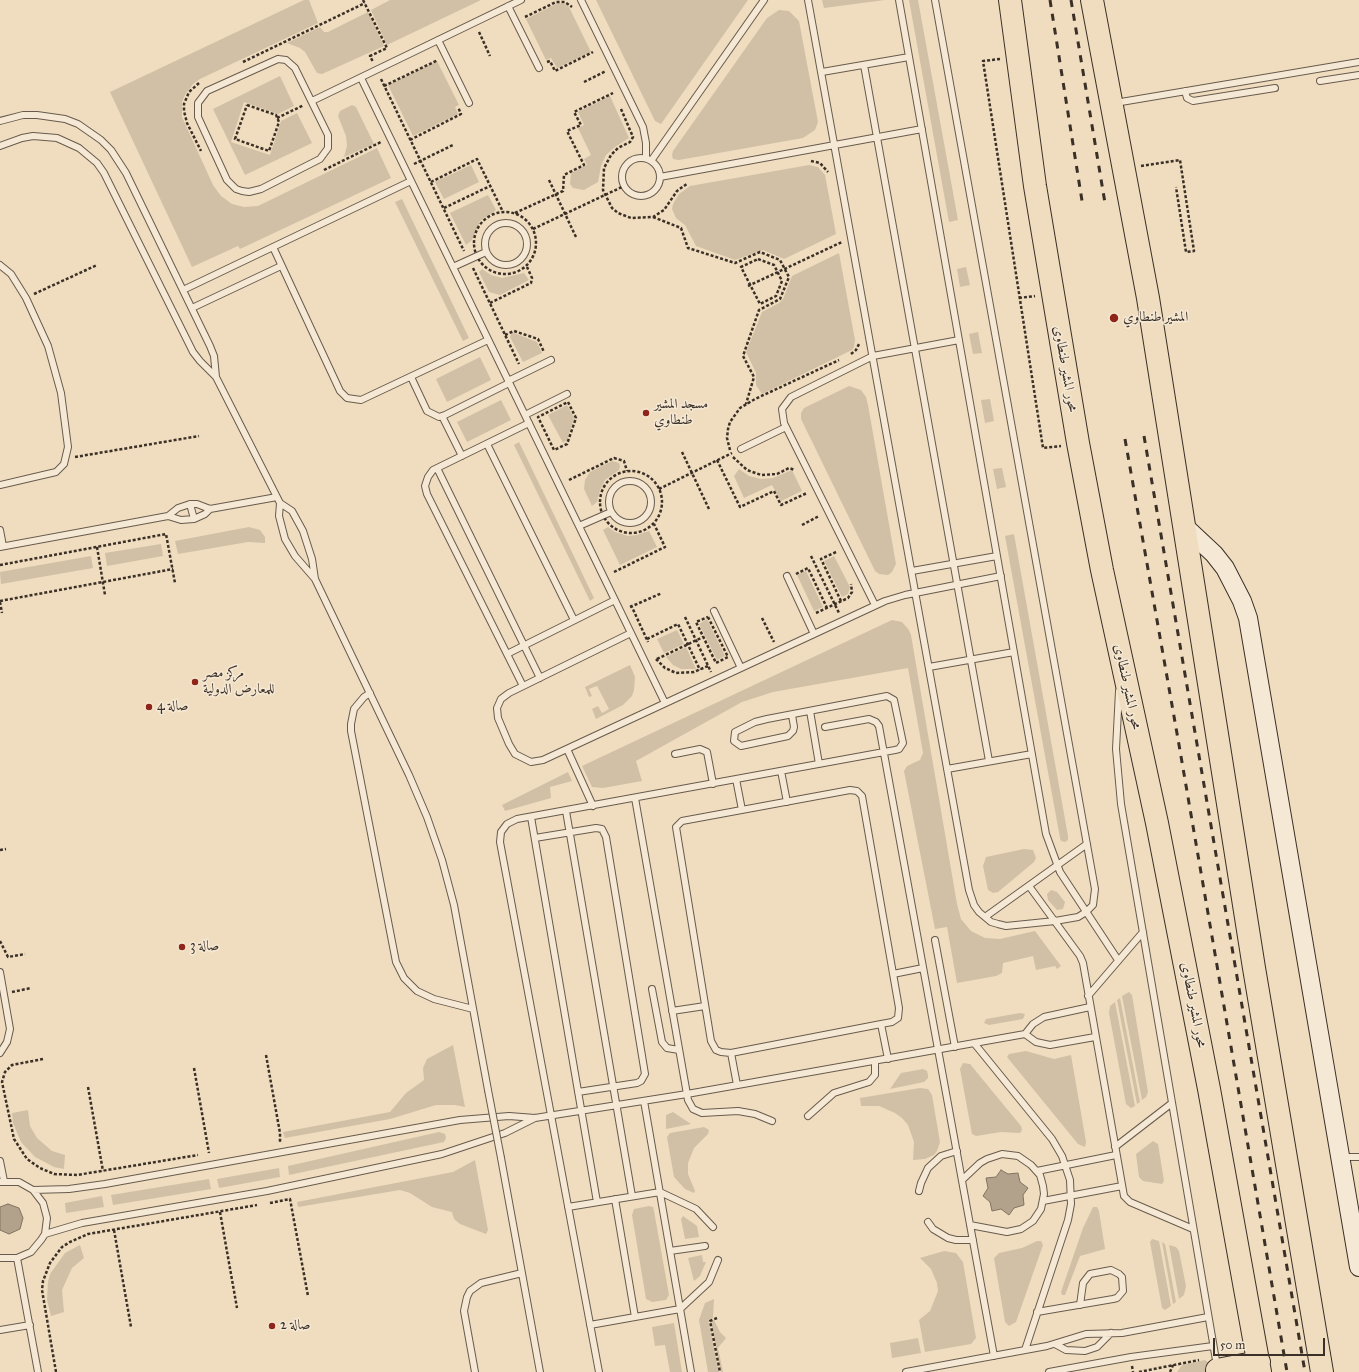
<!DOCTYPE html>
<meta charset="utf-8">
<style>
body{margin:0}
#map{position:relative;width:1359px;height:1372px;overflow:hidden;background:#f0ddbf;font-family:"IM FELL Great Primer",serif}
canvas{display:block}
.scale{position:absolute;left:1213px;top:1338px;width:112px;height:18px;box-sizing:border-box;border:2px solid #3b3027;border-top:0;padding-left:5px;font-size:12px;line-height:14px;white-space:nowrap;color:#3b3027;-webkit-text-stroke:3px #f5e9d5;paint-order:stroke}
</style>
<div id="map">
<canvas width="1359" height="1372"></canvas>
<div class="scale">50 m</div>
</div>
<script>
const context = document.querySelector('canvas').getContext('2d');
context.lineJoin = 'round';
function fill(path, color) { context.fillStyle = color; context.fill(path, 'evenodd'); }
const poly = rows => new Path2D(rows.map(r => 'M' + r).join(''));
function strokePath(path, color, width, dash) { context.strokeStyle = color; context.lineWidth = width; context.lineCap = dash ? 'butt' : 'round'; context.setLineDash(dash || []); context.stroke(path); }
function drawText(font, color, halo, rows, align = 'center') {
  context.font = font + ' "IM FELL Great Primer",Amiri,serif'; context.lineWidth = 3; context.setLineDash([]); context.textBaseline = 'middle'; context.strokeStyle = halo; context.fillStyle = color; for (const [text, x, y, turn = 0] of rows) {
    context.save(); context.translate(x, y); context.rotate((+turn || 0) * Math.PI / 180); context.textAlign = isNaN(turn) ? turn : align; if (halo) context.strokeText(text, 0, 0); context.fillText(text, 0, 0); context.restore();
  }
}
fill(poly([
 [304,0,309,0,318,23,200,79,193,84,185,95,182,102,182,117,213,185,221,196,232,204,244,207,258,206,377,148,391,178,240,249,238,246,192,267,110,92],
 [390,0,481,0,387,45,371,10],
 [596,0,748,0,661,124,655,121],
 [822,0,885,0,824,8],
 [909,0,918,0,958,220,949,222],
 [558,3,564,4,569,7,591,52,557,68,551,58,546,60,526,19],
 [779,10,789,11,799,21,818,122,815,130,803,138,679,160,673,159,672,155,673,151,767,18],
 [368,12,384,46,322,74,317,73,305,52,300,48,287,43,320,27,324,32,328,32],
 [437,61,459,105,455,107,458,114,413,136,388,85],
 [280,76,294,106,278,114,244,102,231,142,270,155,281,121,297,113,312,143,245,175,213,109],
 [610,96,629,138,615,147,606,155,601,166,598,182,584,190,573,188,570,184,571,173,587,165,584,159,591,155,578,128,584,125,578,112],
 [352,105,356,107,374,144,344,157,347,146,346,136,338,116,340,111],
 [471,165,479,182,444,199,435,182],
 [809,165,818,167,825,175,836,234,784,259,763,250,735,260,696,246,685,225,676,218,672,209,673,204,679,194,690,186],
 [488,195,496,210,480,221,472,240,466,245,450,213],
 [402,199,469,338,463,341,395,202],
 [839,253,855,340,854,347,852,350,762,394,756,385,756,373,746,352,762,312,779,303,783,299,792,276],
 [966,267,970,285,960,287,957,269],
 [482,269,491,275,502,278,524,273,529,280,500,295,489,292,479,272],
 [978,332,982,353,973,354,969,334],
 [514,333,537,342,542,353,523,362,510,337,511,334],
 [480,357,491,380,447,402,436,379],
 [849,386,861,390,866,397,868,405,896,564,892,572,888,575,879,574,875,571,801,419,801,413,804,408],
 [990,399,994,421,985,423,981,400],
 [501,400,511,420,467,442,457,422],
 [567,405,574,418,567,440,563,443,548,415],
 [519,442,594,598,590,601,514,445],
 [612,461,619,463,620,466,619,470,605,480,600,490,597,502,592,506,584,489,585,480,590,472],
 [1002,468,1006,487,997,489,993,469],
 [739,469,749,476,761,479,773,478,792,470,802,491,781,501,772,485,744,498,734,476],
 [249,527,260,530,265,537,265,543,248,542,178,554,175,541],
 [608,527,615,532,628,536,637,535,649,531,657,547,620,565,603,530],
 [1014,534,1068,836,1068,840,1065,842,1061,841,1060,838,1005,536],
 [161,544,163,556,107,566,105,553],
 [91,556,93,568,1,584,0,572],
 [834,556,850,587,848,594,842,597,824,561],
 [806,571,823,607,814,611,797,575],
 [707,619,725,656,717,660,699,624],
 [892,620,902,622,909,630,911,635,957,904,961,919,971,931,985,938,1000,939,1035,931,1061,966,1057,969,1055,966,1036,970,1033,956,1003,963,1002,973,996,976,957,983,947,927,935,929,904,771,907,766,920,760,923,753,908,668,773,692,742,702,636,761,642,781,603,788,592,787,582,766],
 [677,630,684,644,664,653,657,639],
 [686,647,696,669,681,669,673,665,666,657],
 [630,665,635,677,634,690,632,696,623,705,596,719,592,709,598,706,602,713,609,709,597,686,589,689,592,696,589,697,585,687],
 [568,772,572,781,550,787,551,798,505,811,502,805],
 [1024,849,1033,850,1036,858,1034,862,998,892,993,893,988,890,983,866,986,857],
 [1051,890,1057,892,1065,902,1063,909,1057,910,1048,900,1047,894],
 [1129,992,1132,995,1148,1092,1146,1097,1142,1100,1122,996],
 [1120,998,1140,1102,1137,1104,1117,1000],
 [1115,1002,1135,1106,1131,1108,1126,1104,1109,1013,1110,1006],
 [1020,1013,1025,1014,1023,1019,989,1025,984,1023,986,1019],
 [453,1045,465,1107,455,1105,436,1105,390,1119,285,1138,283,1132,390,1112,406,1093,424,1080,423,1068,427,1059],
 [1026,1051,1054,1059,1071,1055,1086,1142,1085,1147,1078,1144,1007,1057,1009,1054],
 [963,1063,970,1064,1021,1126,1022,1130,1020,1133,1001,1132,976,1136,972,1134,960,1069],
 [923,1069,927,1071,928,1075,928,1078,924,1082,890,1089,901,1073],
 [920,1088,928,1089,932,1095,940,1142,937,1151,934,1155,925,1159,913,1160,914,1142,908,1125,902,1118,895,1113,879,1106,861,1106,860,1098],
 [28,1110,30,1126,37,1138,52,1151,65,1155,64,1169,54,1167,35,1157,21,1142,13,1123,12,1113],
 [673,1112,691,1124,666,1129,666,1115],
 [704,1127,709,1130,708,1134,694,1148,688,1163,688,1174,695,1191,694,1193,685,1189,674,1177,667,1137,670,1133],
 [439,1132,445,1134,446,1138,444,1142,289,1175,288,1166],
 [1153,1141,1158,1144,1164,1181,1162,1184,1143,1181,1139,1177,1136,1154],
 [475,1160,488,1230,486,1234,460,1224,454,1219,452,1212,432,1207,410,1193,400,1190,298,1207,297,1202,453,1172],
 [279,1168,280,1177,219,1188,217,1179],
 [209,1179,211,1189,113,1205,111,1195],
 [102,1196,104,1207,66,1213,65,1203],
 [649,1206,653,1207,654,1211,669,1295,666,1300,652,1302,646,1299,632,1215,634,1209],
 [1093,1207,1097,1207,1099,1211,1105,1249,1080,1256,1065,1295,1062,1295,1061,1292,1083,1228],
 [683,1216,697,1226,699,1237,685,1239,681,1219],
 [1152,1239,1159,1241,1171,1306,1165,1310,1162,1308,1150,1242],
 [1037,1241,1041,1241,1043,1245,1016,1322,1009,1326,1005,1322,994,1258,999,1253,1022,1248],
 [1162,1242,1165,1244,1176,1302,1173,1304],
 [80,1245,84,1258,72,1268,62,1290,64,1312,51,1316,47,1300,48,1282,50,1274,65,1253],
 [1169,1245,1176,1247,1179,1251,1186,1286,1184,1295,1179,1299],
 [944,1251,956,1253,963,1262,976,1338,971,1344,925,1352,919,1320,930,1311,938,1291,937,1283,931,1269,920,1258],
 [702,1255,703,1262,706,1262,700,1276,694,1281,688,1258],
 [714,1299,713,1318,708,1320,719,1372,708,1372,699,1320,705,1303],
 [714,1320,720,1332,726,1338,718,1348,723,1372,721,1372,711,1322],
 [674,1323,682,1372,670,1372,665,1345,655,1346,652,1327],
 [918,1338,921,1353,892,1358,890,1343],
 [1205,1360,1209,1363,1210,1372,1177,1372,1182,1365]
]), '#d1c0a5');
const water = poly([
 [1001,1170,1008,1174,1018,1173,1020,1182,1028,1188,1023,1195,1024,1205,1014,1208,1009,1215,1001,1209,992,1211,990,1202,983,1196,988,1188,986,1178,996,1177,1001,1170],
 [8,1204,19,1208,23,1218,20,1229,9,1234,0,1230,0,1207,8,1204]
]);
fill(water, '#b2a28b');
strokePath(water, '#827463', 1);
const lane = poly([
 [581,0,643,127,646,143,646,158],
 [808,0,969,890,974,905,979,912,991,922,998,924,1006,926,1055,921,1078,917,1086,912,1093,905,1095,889,935,0],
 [899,0,1046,834,1060,872,1118,960],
 [508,6,539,68],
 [438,40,469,103],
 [278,59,286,60,295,68,328,135,328,148,320,159,261,189,249,192,242,191,236,189,227,180,198,117,198,103,207,91,278,59],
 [864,65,989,761],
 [822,72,909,57],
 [361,78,665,703],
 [1320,81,1359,75],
 [1185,91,1187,98,1193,101,1275,88],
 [312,101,521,0],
 [1115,103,1359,62],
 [0,121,23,115,37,115,65,119,78,124,101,140,111,150,126,173,210,346,214,356,216,377,280,503,292,511,303,531,312,559,315,579,409,775,427,817,442,860,454,905,488,1090],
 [0,146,22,138,33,136,57,138,79,148,97,163,104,173,193,352,200,361,216,377],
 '622 177a19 19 0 1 1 38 0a19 19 0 1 1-38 0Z',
 [651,161,764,0],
 [660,177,922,129],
 '485 244a21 21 0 1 1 42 0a21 21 0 1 1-42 0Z',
 [273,247,340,391,347,398,361,400,488,340],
 [0,265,11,274,26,298,48,346,61,393,68,447,64,464,56,472,0,485],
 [453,267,486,252],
 [183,290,411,181],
 [192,308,281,266],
 [411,377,427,411,439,417,445,415,509,383],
 [508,381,551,360],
 [525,415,567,394],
 [442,416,462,456],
 [487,444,574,620],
 [741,449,786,427],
 [437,468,540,678],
 '609 502a21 21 0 1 1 42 0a21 21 0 1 1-42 0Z',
 [280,503,279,516,285,539,295,556,315,579],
 [190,504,194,519],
 [168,516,181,520,194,519,205,514,210,509],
 [579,526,611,512],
 [0,530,3,546],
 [0,547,168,516,178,508,190,504,197,504,210,509,277,497],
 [912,571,997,556],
 [787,576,814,634],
 [875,605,784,423,782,409,791,397,873,356,959,340],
 [714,611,741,668],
 [631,633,509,693,501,699,497,708,498,718,509,744,515,754,531,762,543,760,885,601,905,595,1001,576],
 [507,654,615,600],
 [929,667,1014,652],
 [523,686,427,494,425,486,428,477,433,470,529,423],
 [1119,691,1116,749,1121,804,1217,1366],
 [370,693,364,697,354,709,351,724,351,731,396,962,404,978,417,991,434,999,473,1009],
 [810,711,819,764],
 [825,727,869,719,876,722,879,726,994,1356],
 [567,749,593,806],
 [675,754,700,749,707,752,713,784],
 [947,769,1032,754],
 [781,771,787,802],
 [736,779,742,810],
 [850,790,857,791,862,796,899,1008,898,1018,892,1022,881,1024,731,1053,721,1052,716,1050,711,1041,676,827,682,821,850,790],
 [635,798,688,1100,693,1109,702,1113,738,1111,755,1114,772,1121],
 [566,811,632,1196],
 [531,817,597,1202],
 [535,838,596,828,602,829,606,837,645,1074,641,1081,637,1083,578,1092],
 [1029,886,1080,956,1083,963,1124,1196,1130,1202,1193,1229],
 [985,917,1087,844],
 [935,940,955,1047],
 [0,972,10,1029,7,1042,0,1053],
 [893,974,923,968],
 [652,989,662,1042,667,1048,679,1050],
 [1088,996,1143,932],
 [672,1011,705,1006],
 [881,1024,888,1059],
 [1025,1034,1036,1042,1050,1045,1095,1037],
 [974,1043,1052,1139,1062,1156,1070,1180,1071,1204,1068,1220,1025,1350],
 [731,1053,737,1085],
 [644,1101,691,1372],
 [808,1116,834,1093,869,1082,875,1075,875,1061],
 [1115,1147,1172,1103],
 [1342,1157,1359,1157],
 [501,1158,540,1372],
 [0,1161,4,1181],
 [1037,1171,1116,1155],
 [962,1180,980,1163,987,1159,1002,1154,1018,1156,1031,1165,1040,1175,1043,1186,1044,1194,1041,1209,1033,1221,1021,1229,1007,1232,970,1225],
 [0,1182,19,1182,33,1190,43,1203,47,1218,45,1234,41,1240,31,1252,17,1258,0,1258],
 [33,1190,69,1189,105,1184,460,1120,509,1116,535,1118,687,1094,1025,1034,1033,1024,1044,1017,1090,1007],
 [919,1191,921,1183,928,1168,941,1156,957,1151],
 [615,1199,635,1317],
 [1043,1201,1122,1186],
 [568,1207,660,1192,696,1209,713,1227],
 [928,1222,933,1229,948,1238,956,1240,973,1240],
 [45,1234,82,1223,267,1191,442,1154,505,1133,535,1118],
 [670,1251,705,1246],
 [17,1258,38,1372],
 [1037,1312,1113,1299,1117,1298,1123,1291,1122,1277,1119,1274,1111,1270,1090,1274,1083,1283,1080,1305],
 [590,1325,680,1309,709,1282,718,1260],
 [0,1330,30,1325],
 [1055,1344,1066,1350,1085,1351,1097,1347,1111,1333],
 [475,1372,464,1311,467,1297,470,1291,481,1283,522,1273],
 [599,1372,500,842,501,832,507,824,517,819,895,750,899,749,903,743,894,700,887,696,767,719,755,722,735,732,734,741,741,746,788,736,793,731,794,727,792,715],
 [906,1372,1047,1346,1086,1334,1122,1333,1208,1317],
 [1049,1372,1131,1357,1213,1346]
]);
const secondary = poly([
 [1183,525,1214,554,1225,568,1242,601,1248,618,1359,1267]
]);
const highway = poly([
 [1010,0,1035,186,1078,443,1102,570,1157,823,1209,1089,1260,1372],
 [1092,0,1148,298,1254,968,1322,1372],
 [1217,1370,1259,1362]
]);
strokePath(lane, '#685b4d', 8);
strokePath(secondary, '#3b3027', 20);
strokePath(highway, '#3b3027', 24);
strokePath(poly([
 [363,0,387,48,370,56,373,62],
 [525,17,556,2,565,2,572,7],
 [479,32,490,56],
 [1000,59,983,61,1043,448,1061,446],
 [243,62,365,3],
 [547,62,550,61,555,71,593,52],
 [381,79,464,251],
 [584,82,606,71],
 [199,83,189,92,184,104,184,111,187,123,201,151],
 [384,86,438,60],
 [247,105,276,115,279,122,269,151,235,139,247,105],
 [621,109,633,137,630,142,618,148,611,155,604,168,603,190,612,208,618,213,631,218,653,217,664,210,677,191,688,183],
 [277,118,304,105],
 [410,140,461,114,458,107],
 [811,161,820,163,828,172],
 [414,164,453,145],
 [1141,166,1180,160,1194,251,1186,252,1176,187],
 [324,170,381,142],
 [549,180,576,237],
 [431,182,477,159,503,212],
 [444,208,490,186],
 '474 243a31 31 0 1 1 62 0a31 31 0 1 1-62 0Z',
 [515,213,563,191,564,175,584,165,567,131,581,125,574,112,613,93],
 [653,217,681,228,688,248,735,263,760,252,780,260,789,277,780,299,759,310,743,356,754,377,746,404],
 [533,229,624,186],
 [758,259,774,265,782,281,776,296,760,304,741,267,758,259],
 [473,268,519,364],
 [748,286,842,242],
 [34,294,97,265],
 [1019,298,1035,296],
 [490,303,531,283,532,278,527,267],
 [505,335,514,331,538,339,544,352],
 [851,354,856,350,859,344],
 [568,402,576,418,567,444,554,450,538,417,568,402],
 [730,450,727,438,728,429,730,422,740,408,755,399,839,360],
 [682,452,709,509],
 [75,457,199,436],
 [733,457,747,470,761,475,777,474,789,468,795,470],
 [717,460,740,507,774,491,781,505,807,493],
 '600 502a31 31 0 1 1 62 0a31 31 0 1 1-62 0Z',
 [569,480,614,458,624,461,627,471],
 [659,489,732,453],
 [802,525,819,516],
 [97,547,105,595],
 [836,552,821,559,841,601],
 [811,556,839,613],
 [0,565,166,534,175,583],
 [614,572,665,547,654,524],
 [796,574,808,568,827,608],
 [0,601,173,569],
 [0,602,2,613],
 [631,605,648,642],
 [630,607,662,593],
 [816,613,848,598,852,592,851,584],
 [685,617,711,672],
 [708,617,728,657,716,663,696,622,708,617],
 [762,618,774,642],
 [647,639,678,624,700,670],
 [656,659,665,668,676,673,694,672,708,666],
 [657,659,703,637],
 [0,850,6,849],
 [0,941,8,957,25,954],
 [12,992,31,988],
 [266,1055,280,1133,280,1142],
 [43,1059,12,1065,5,1072,2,1082,14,1139,27,1159,40,1168,54,1174,77,1175,198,1155],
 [194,1068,209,1153],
 [88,1087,103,1171],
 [270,1203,290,1199,308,1296],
 [220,1212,237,1308],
 [114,1230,131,1327],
 [717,1318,710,1321,720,1372],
 [1132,1366,1133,1372],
 [56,1372,42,1290,43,1281,50,1263,62,1247,70,1242,88,1234,257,1205],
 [1139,1372,1199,1360],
 [1170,1372,1173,1365]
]), '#3b3027', 2.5, [3, 2]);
strokePath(lane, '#f5e9d5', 6);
strokePath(secondary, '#f5e9d5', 18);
strokePath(highway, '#f0ddbf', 22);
strokePath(poly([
 [1050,0,1083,207],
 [1071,0,1105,203],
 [1144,436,1305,1372],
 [1125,439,1178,739,1287,1372]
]), '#3b3027', 3, [7, 7]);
const laneBridge = poly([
 [488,1090,501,1158]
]);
strokePath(laneBridge, '#685b4d', 8, []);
strokePath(laneBridge, '#f5e9d5', 6);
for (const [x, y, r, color] of [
 [1114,318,5,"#8f2418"],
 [646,413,4,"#8f2418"],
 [195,682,4,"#8f2418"],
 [149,707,4,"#8f2418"],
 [182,947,4,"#8f2418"],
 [272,1326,4,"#8f2418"]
]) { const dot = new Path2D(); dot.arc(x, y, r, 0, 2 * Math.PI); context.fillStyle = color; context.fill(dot); strokePath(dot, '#f5e9d5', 1.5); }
drawText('14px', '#3b3027', '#f5e9d5', [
 ["المشير طنطاوي",1123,318],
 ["مسجد المشير",654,405],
 ["طنطاوي",654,421],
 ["مركز مصر",203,674],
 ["للمعارض الدولية",203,690],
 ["صالة 4",157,707],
 ["صالة 3",190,947],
 ["صالة 2",280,1326]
], 'left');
drawText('14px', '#3b3027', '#f5e9d5', [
 ["محور المشير طنطاوى",1065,369,80],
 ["محور المشير طنطاوى",1127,687,78],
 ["محور المشير طنطاوى",1193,1005,79]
]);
</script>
